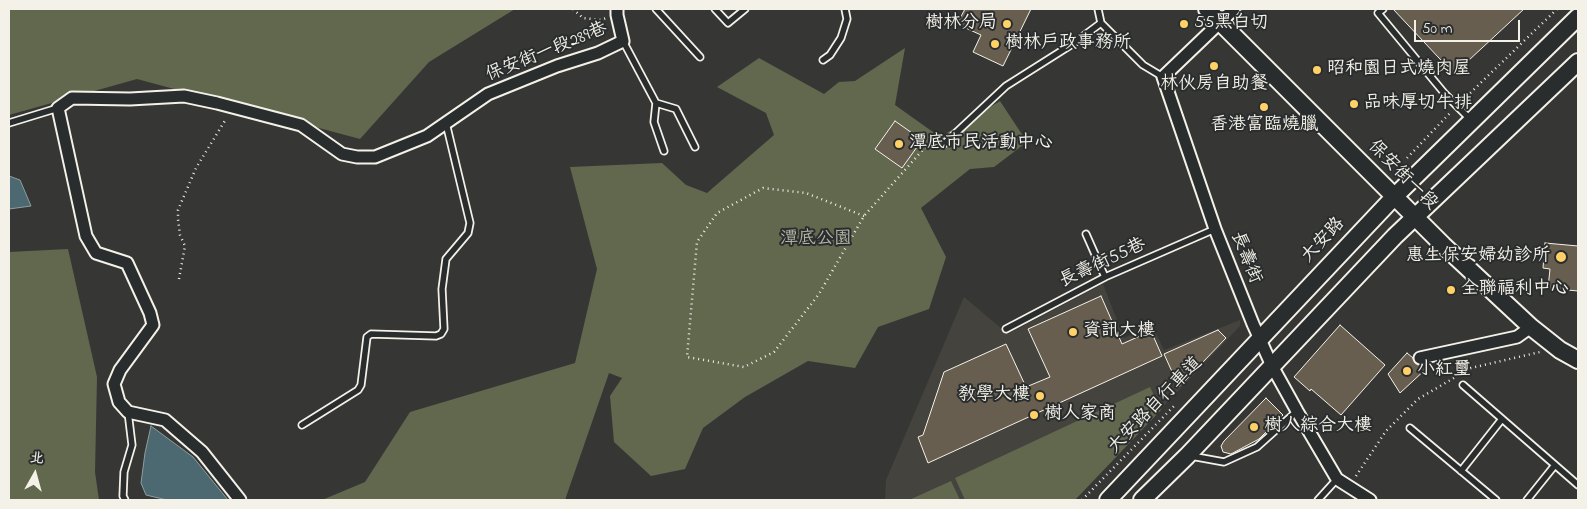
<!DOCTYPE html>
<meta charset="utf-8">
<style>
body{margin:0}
#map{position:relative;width:1587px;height:509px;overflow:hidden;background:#363735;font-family:"Indie Flower","LXGW WenKai TC",sans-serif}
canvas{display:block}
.frame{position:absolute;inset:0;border:10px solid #f4f1e8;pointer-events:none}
.north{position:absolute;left:10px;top:449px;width:50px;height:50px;-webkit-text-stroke:4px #2a2d2e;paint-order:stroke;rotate:7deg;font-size:14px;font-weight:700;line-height:20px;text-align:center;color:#f4f1e8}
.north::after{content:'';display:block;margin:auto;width:18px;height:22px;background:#f4f1e8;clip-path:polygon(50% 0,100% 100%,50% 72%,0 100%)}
.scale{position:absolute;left:1414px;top:20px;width:106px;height:22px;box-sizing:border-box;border:2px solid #f4f1e8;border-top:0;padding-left:6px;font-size:15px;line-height:18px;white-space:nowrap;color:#f4f1e8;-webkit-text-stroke:4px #2a2d2e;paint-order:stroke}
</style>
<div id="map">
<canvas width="1587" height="509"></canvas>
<div class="frame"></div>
<div class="north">北</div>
<div class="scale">50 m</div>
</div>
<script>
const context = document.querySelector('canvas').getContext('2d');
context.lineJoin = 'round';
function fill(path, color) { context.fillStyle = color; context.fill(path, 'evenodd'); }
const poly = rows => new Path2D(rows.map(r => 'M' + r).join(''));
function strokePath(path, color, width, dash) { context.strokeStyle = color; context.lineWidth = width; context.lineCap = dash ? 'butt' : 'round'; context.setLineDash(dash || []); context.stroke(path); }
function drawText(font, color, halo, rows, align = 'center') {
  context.font = font + ' "Indie Flower","LXGW WenKai TC",sans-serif'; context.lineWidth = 4; context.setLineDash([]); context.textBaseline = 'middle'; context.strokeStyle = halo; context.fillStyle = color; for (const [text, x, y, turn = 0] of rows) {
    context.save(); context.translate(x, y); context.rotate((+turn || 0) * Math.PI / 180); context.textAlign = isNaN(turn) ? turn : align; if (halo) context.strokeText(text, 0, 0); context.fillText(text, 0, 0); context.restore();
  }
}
fill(poly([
 [1103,284,1124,338,1152,325,1164,350,1240,320,1240,326,1074,500,885,500,886,480,964,297,1008,334]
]), '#45433d');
fill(poly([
 [9,9,515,9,429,62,360,139,137,79,9,115],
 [905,48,895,105,940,137,1000,101,1027,142,994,167,970,169,921,208,946,257,929,309,878,327,855,368,808,361,745,397,703,428,685,469,651,476,614,442,610,396,622,378,609,373,565,500,322,500,365,482,410,412,575,363,597,269,570,167,662,163,686,185,707,193,774,135,766,113,717,87,759,58,824,94,839,82,855,81],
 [68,249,97,377,95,472,99,500,9,500,9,252],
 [1150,387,1161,410,1075,500,965,500,955,478],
 [951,481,960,500,909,500]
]), '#61684e');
const water = poly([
 [9,176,20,180,31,206,9,209,9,176],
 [151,426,193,457,228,500,167,500,146,495,141,483,145,453,151,426]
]);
fill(water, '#4c6870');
strokePath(water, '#8f9fa0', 1);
const building = poly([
 [965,9,1031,9,1003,66,973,52,981,35,957,24,965,9],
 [1393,9,1524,9,1454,74,1393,9],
 [895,121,922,140,902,168,875,149,895,121],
 [1545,243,1578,246,1578,291,1548,288,1550,269,1543,268,1545,243],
 [1101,296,1122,344,1151,331,1162,356,928,463,918,437,923,435,944,372,1006,344,1026,387,1050,377,1028,329,1101,296],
 [1340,325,1385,365,1341,415,1311,389,1310,391,1294,377,1340,325],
 [1218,330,1226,338,1179,387,1164,354,1218,330],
 [1407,353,1413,358,1415,363,1427,368,1400,393,1388,374,1407,353],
 [1266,398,1283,415,1259,439,1231,454,1223,452,1221,446,1224,441,1266,398]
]);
fill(building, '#685e50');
strokePath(building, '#f4f1e8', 1);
const lane = poly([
 [656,9,700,57],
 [715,9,728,23,745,9],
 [1098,9,1101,23,1143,65,1163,77],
 [1383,9,1378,13,1445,94,1470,119],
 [623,41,656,103,676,109,695,147],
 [823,60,830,55,841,38,847,19,845,9],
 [656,103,654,122,664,151],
 [9,123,58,108],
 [944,144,1006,86,1074,43,1101,23],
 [1086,234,1105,277],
 [1006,329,1105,277,1215,229],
 [1463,385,1578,485],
 [302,425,358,390,361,385,367,337,371,334,436,336,441,334,444,329,442,289,446,259,468,233,470,223,446,123],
 [1410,428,1496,500],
 [1191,456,1224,462,1257,447,1297,411],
 [1461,471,1502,419],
 [125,500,123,496,124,472,132,445,128,412],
 [1318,500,1337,479],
 [1527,500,1555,465]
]);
const street = poly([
 [1234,9,1163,77,1215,229,1253,324,1272,366,1297,411,1337,479,1370,500],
 [1420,358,1517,337,1531,327],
 [240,500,202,452,165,420,128,412,119,402,114,384,120,370,153,325,150,313,127,263,96,253,86,236,58,108,72,98,130,99,184,96,217,103,301,125,342,154,357,157,375,157,427,136,488,94,557,66,598,53,623,41,617,15,617,9]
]);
const secondary = poly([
 [1207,9,1443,245,1531,327,1560,350,1578,360],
 [1108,500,1394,197,1578,17],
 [1142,500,1187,456,1395,236,1578,62]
]);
strokePath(lane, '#f4f1e8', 9);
strokePath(street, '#f4f1e8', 15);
strokePath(secondary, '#f4f1e8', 20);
strokePath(poly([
 [573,9,583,18,601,20,606,18],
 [1463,100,1557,9],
 [1407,158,1450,113],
 [864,216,806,193,763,188,717,213,697,242,687,357,744,367,774,352,819,294,864,216,928,144,935,144],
 [179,279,185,246,180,235,178,219,178,210,196,168,226,119],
 [1356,476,1386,431,1418,399,1471,368,1540,352],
 [1082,500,1175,405]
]), '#f4f1e8', 2.5, [1, 4]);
strokePath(lane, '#2a2d2e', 5.5);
strokePath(street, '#2a2d2e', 11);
strokePath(secondary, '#2a2d2e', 16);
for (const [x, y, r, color] of [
 [1007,24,5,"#ffd166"],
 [1184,24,5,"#ffd166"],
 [995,44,5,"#ffd166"],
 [1214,66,5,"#ffd166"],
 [1317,70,5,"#ffd166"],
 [1354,104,5,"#ffd166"],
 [1264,107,5,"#ffd166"],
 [899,144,5,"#ffd166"],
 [1561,257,6,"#ffd166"],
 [1451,290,5,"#ffd166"],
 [1073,332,5,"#ffd166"],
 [1407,371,5,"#ffd166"],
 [1040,396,5,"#ffd166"],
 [1034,415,5,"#ffd166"],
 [1254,427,5,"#ffd166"]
]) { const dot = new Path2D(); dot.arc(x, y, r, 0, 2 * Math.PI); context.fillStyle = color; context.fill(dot); strokePath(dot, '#2a2d2e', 2); }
drawText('18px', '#f4f1e8', '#2a2d2e', [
 ["樹林分局",997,24,"right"],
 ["55黑白切",1194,24],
 ["樹林戶政事務所",1005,44],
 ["昭和園日式燒肉屋",1327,70],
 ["林伙房自助餐",1214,85,"center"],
 ["品味厚切牛排",1364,104],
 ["香港富臨燒臘",1264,126,"center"],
 ["潭底市民活動中心",909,144],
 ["惠生保安婦幼診所",1550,257,"right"],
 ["全聯福利中心",1461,290],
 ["資訊大樓",1083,332],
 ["小紅璽",1417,371],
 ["教學大樓",1030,396,"right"],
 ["樹人家商",1044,415],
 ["樹人綜合大樓",1264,427]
], 'left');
drawText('18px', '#f4f1e8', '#2a2d2e', [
 ["保安街一段289巷",547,53,-22],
 ["保安街一段",1402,176,45],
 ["大安路",1324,241,-47],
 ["長壽街",1245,258,68],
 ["長壽街55巷",1103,264,-25],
 ["大安路自行車道",1156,406,-46]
]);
drawText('18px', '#b2b3a3', '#2a2d2e', [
 ["潭底公園",816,240]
]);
</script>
